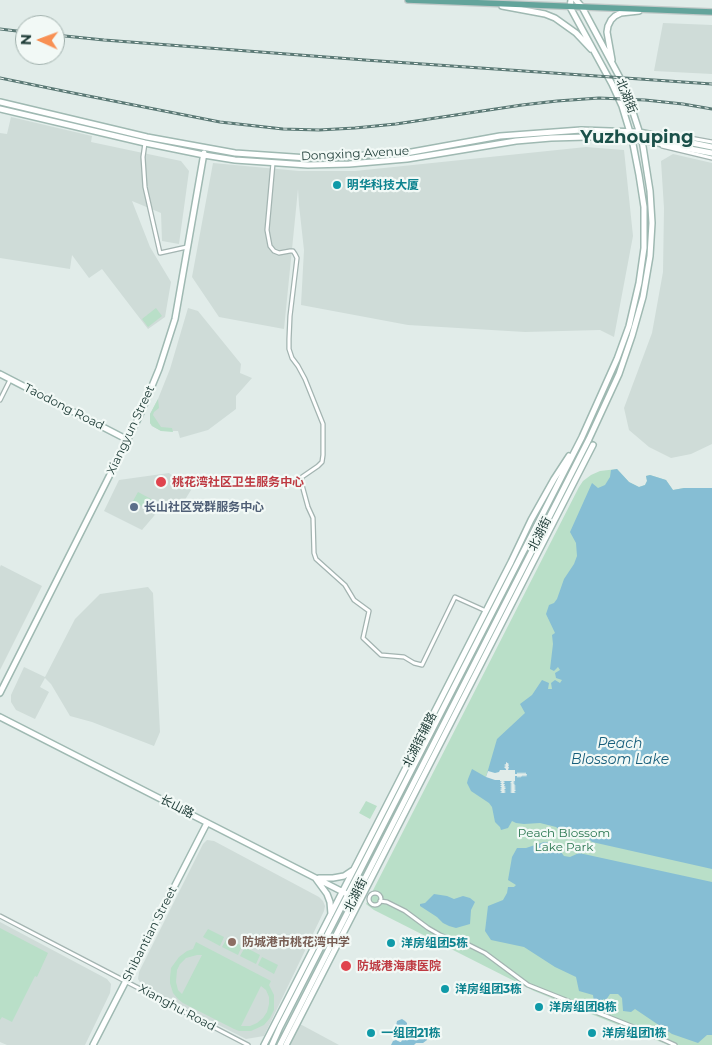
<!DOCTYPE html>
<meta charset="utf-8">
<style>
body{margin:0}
#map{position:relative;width:712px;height:1045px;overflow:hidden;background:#e1ece9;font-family:Montserrat,sans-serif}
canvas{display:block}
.north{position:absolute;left:15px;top:15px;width:50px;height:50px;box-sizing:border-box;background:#f2f9f6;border:1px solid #9eaeaa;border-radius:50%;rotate:272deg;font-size:14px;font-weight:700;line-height:20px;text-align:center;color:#203e39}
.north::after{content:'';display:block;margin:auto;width:18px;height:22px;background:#f89053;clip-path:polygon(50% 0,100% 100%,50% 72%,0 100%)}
</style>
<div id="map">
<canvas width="712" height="1045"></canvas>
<div class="north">N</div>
</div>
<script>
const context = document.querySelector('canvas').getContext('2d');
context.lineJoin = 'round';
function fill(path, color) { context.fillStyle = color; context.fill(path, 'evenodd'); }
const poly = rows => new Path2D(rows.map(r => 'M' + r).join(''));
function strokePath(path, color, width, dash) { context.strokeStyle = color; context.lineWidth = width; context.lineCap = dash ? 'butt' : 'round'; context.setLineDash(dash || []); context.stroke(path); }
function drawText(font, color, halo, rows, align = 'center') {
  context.font = font + ' Montserrat,"Noto Sans SC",sans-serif'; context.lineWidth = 4.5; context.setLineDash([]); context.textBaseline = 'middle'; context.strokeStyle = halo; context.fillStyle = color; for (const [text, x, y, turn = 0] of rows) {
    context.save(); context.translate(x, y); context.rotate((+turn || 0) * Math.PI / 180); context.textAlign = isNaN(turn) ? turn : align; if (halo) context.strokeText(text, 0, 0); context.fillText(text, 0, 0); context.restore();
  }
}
fill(poly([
 [663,23,712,25,712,74,654,71],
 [11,117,92,136,91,142,181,161,189,171,179,244,162,241,161,213,132,201,150,247,171,282,165,317,148,329,102,269,89,278,72,255,70,269,0,258,0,133,7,134],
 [586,147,624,150,633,236,614,337,600,330,525,332,408,325,301,305,304,250,299,205,298,189,284,329,219,317,192,277,213,163,299,171,355,171],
 [673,154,712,163,712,444,691,454,671,458,649,447,629,430,624,408,652,333,663,272,664,208,661,161],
 [188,308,198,311,241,364,240,373,252,378,236,396,236,409,208,430,180,438,178,431,161,431,152,426,150,423,150,414,158,399,170,369],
 [169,473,191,490,183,503,165,503,142,530,104,511,119,480],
 [1,565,42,586,0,670,0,567],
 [148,587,153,593,160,732,154,746,92,722,70,716,51,684,45,678,40,687,49,692,35,719,16,710,11,702,11,695,24,667,45,677,75,619,100,594],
 [207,840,214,841,319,897,323,901,325,906,324,911,264,1036,246,1039,142,986,138,979,139,972,203,844],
 [0,922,107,979,111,984,110,993,85,1045,7,1045,0,1042],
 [300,1024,339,1045,290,1045]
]), '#cfdcd8');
fill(poly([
 [156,308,162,316,148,327,142,319],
 [158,399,159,408,154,412,153,415,161,427,172,428,173,432,161,431,152,426,150,423,150,414],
 [617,469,629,482,639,487,645,485,647,481,646,476,650,475,666,480,673,490,684,488,712,488,712,1045,668,1045,534,991,374,910,366,904,579,487,583,481,591,475,600,471],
 [138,492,153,500,148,510,133,501],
 [366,801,377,806,370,819,359,813],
 [0,928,48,953,37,977,35,976,12,1022,2,1017,0,1020],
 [208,929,224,937,220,946,203,937],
 [227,938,242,946,238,955,222,947],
 [196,942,271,981,269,985,274,995,274,1010,270,1018,264,1025,251,1031,239,1031,234,1029,183,1003,178,999,173,993,170,983,170,978,171,968,179,957,187,951,193,949],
 [197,955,202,955,182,994,178,990,176,982,177,970,180,964,186,958],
 [261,986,266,990,269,997,269,1004,267,1012,263,1018,257,1023,250,1026,241,1026],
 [245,947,260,955,256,964,240,956],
 [262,957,278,965,274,974,258,965]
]), '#b9dfc8');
fill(poly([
 [617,469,629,482,639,487,645,485,647,481,646,476,650,475,666,480,673,490,684,488,712,488,712,869,592,842,589,839,587,839,579,838,562,832,556,827,540,823,524,824,516,823,512,821,508,828,501,830,500,827,495,822,492,807,489,803,471,791,467,783,468,779,472,769,486,777,497,739,525,713,520,704,532,695,542,680,549,683,548,689,552,689,551,683,555,680,560,683,562,680,556,678,555,673,560,670,558,667,554,671,550,669,553,644,552,635,555,633,546,614,549,605,554,603,557,599,564,579,574,564,577,556,576,543,570,532,592,483,598,488,605,485,610,477,611,470],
 [544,842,554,843,564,856,570,857,579,853,712,882,712,1035,707,1035,698,1043,672,1034,635,1009,631,1012,623,1011,622,998,618,994,610,994,606,1000,603,999,601,1005,594,1002,593,995,579,991,576,977,555,967,524,947,491,940,485,931,488,906,503,900,507,893,508,887,514,887,516,885,508,880,512,857,517,848,526,848],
 [434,894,447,896,454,899,463,896,470,898,475,902,471,910,470,924,456,928,449,926,443,923,437,917,420,906,420,904,425,903],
 [402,1019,405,1021,407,1023,407,1026,410,1029,413,1031,420,1029,426,1031,428,1034,427,1040,423,1043,416,1043,414,1045,391,1045,393,1041,396,1040,400,1042,401,1042,405,1034,405,1032,398,1028,396,1026,397,1021]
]), '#86bed4');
fill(poly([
 [506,762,509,764,508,765,509,765,508,767,509,767,508,770,515,770,515,774,517,774,518,772,519,774,520,772,521,774,522,772,523,774,524,772,525,774,526,772,526,774,527,774,526,777,525,775,524,777,523,775,522,777,521,776,520,778,519,776,518,778,517,776,515,776,515,781,513,781,515,782,513,783,515,784,514,785,516,786,514,787,516,788,514,789,516,790,514,792,516,793,510,793,512,792,510,791,512,790,510,789,512,788,510,787,512,786,510,785,512,784,510,783,512,781,503,781,505,782,503,784,505,784,504,786,506,787,504,788,506,788,504,790,506,791,504,792,506,793,500,793,502,792,500,790,502,790,500,789,502,788,500,786,502,786,500,784,502,784,500,782,502,781,500,781,500,780,495,780,486,777,488,771,495,773,499,772,500,770,506,770,506,769,504,767,506,767,504,766,506,765,504,764,506,764]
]), '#e1ece9');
const street = poly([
 [658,134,679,136,712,142],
 [145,143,143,157,145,187,160,253,187,247],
 [662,146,712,158],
 [273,163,267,230,270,246,274,251,279,253,290,251,293,251,295,254,297,258,290,316,289,339,289,349,292,358,298,366,305,379,323,424,323,455,322,462,318,466,302,477,302,485,308,507,313,518,314,553,316,559,345,585,354,600,369,611,363,638,381,655,404,657,414,663,422,665,455,597,486,611],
 [0,400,10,380],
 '369 899a6 6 0 1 1 12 0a6 6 0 1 1-12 0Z',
 [380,901,387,902,405,911,428,928,440,935,462,944,469,945,485,953,528,985,651,1034,675,1045],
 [0,916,248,1045]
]);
const secondary = poly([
 [502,6,545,14,555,18,576,33,591,49],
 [612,60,607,32,608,26,611,20,615,16,621,13,639,11],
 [0,102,147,137,235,153,308,158,406,153,500,136,581,130,639,132,712,147],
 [0,109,145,143,204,155,235,160,308,165,349,164,407,159,516,141,551,138,587,137,616,137,642,140,712,153],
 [0,374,128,440],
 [0,693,140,415,159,369,175,319,204,153],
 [0,717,345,893],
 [319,878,333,878,344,876,353,870],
 [316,879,327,894,330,902,331,914],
 [93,1045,207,823],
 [264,1045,511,562,531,520,554,479,569,456],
 [272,1045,280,1027,582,437,617,359,629,326,639,283,644,248,644,207,639,175,632,139,622,106,612,84,570,7,571,0],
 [280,1045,589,439,619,374,632,336,643,297,650,256,652,223,650,191,642,140,631,106,620,78,582,7,576,0],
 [286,1045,593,445]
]);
const primary = poly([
 [408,0,712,12]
]);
strokePath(street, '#a3b4b1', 5.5);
strokePath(secondary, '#9fb9b2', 8);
strokePath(primary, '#c1c9c8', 8);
strokePath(street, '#fff', 3);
strokePath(secondary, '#fff', 5);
strokePath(primary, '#63a49b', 5.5);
const rail = poly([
 [0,29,25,32],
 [55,35,104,40,365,60,712,84],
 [0,78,68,92,220,122,283,129,319,130,355,128,396,124,522,105,557,101,599,98,645,100,683,104,712,109]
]);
strokePath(rail, '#5b7975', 3);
strokePath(rail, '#f2f9f6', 1, [4]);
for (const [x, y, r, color] of [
 [337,185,5,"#0f9aa8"],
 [161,482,6,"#e0444e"],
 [134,507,5,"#5c6f8a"],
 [232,942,5,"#8d6e63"],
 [391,943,5,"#0f9aa8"],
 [346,966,6,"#e0444e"],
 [445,989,5,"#0f9aa8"],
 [539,1007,5,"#0f9aa8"],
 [371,1033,5,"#0f9aa8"],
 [592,1033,5,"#0f9aa8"]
]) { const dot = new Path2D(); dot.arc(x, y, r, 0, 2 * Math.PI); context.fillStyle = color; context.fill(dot); strokePath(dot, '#f2f9f6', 2); }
drawText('12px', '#203e39', '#f2f9f6', [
 ["北湖街",626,96,68],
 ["Dongxing Avenue",355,154,-3],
 ["Taodong Road",64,407,27],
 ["Xiangyun Street",131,430,-65],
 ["北湖街",540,534,-63],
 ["北湖街辅路",420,740,-63],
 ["长山路",177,807,27],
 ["北湖街",356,895,-63],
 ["Shibantian Street",150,934,-63],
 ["Xianghu Road",177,1008,28]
]);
drawText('bold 12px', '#0d838f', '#f2f9f6', [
 ["明华科技大厦",347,185],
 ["洋房组团5栋",401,943],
 ["洋房组团3栋",455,989],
 ["洋房组团8栋",549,1007],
 ["一组团21栋",381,1033],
 ["洋房组团1栋",602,1033]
], 'left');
drawText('bold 12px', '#be3a42', '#f2f9f6', [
 ["桃花湾社区卫生服务中心",172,482],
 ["防城港海康医院",357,966]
], 'left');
drawText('bold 12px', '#4e5e75', '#f2f9f6', [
 ["长山社区党群服务中心",144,507]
], 'left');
drawText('12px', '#297650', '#f2f9f6', [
 ["Peach Blossom",564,833],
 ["Lake Park",564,847]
]);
drawText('bold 12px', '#785e54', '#f2f9f6', [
 ["防城港市桃花湾中学",242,942]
], 'left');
drawText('italic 14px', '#185f7c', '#f2f9f6', [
 ["Peach",620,744],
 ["Blossom Lake",620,760]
]);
drawText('bold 18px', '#1b514a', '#f2f9f6', [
 ["Yuzhouping",637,138]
]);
</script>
